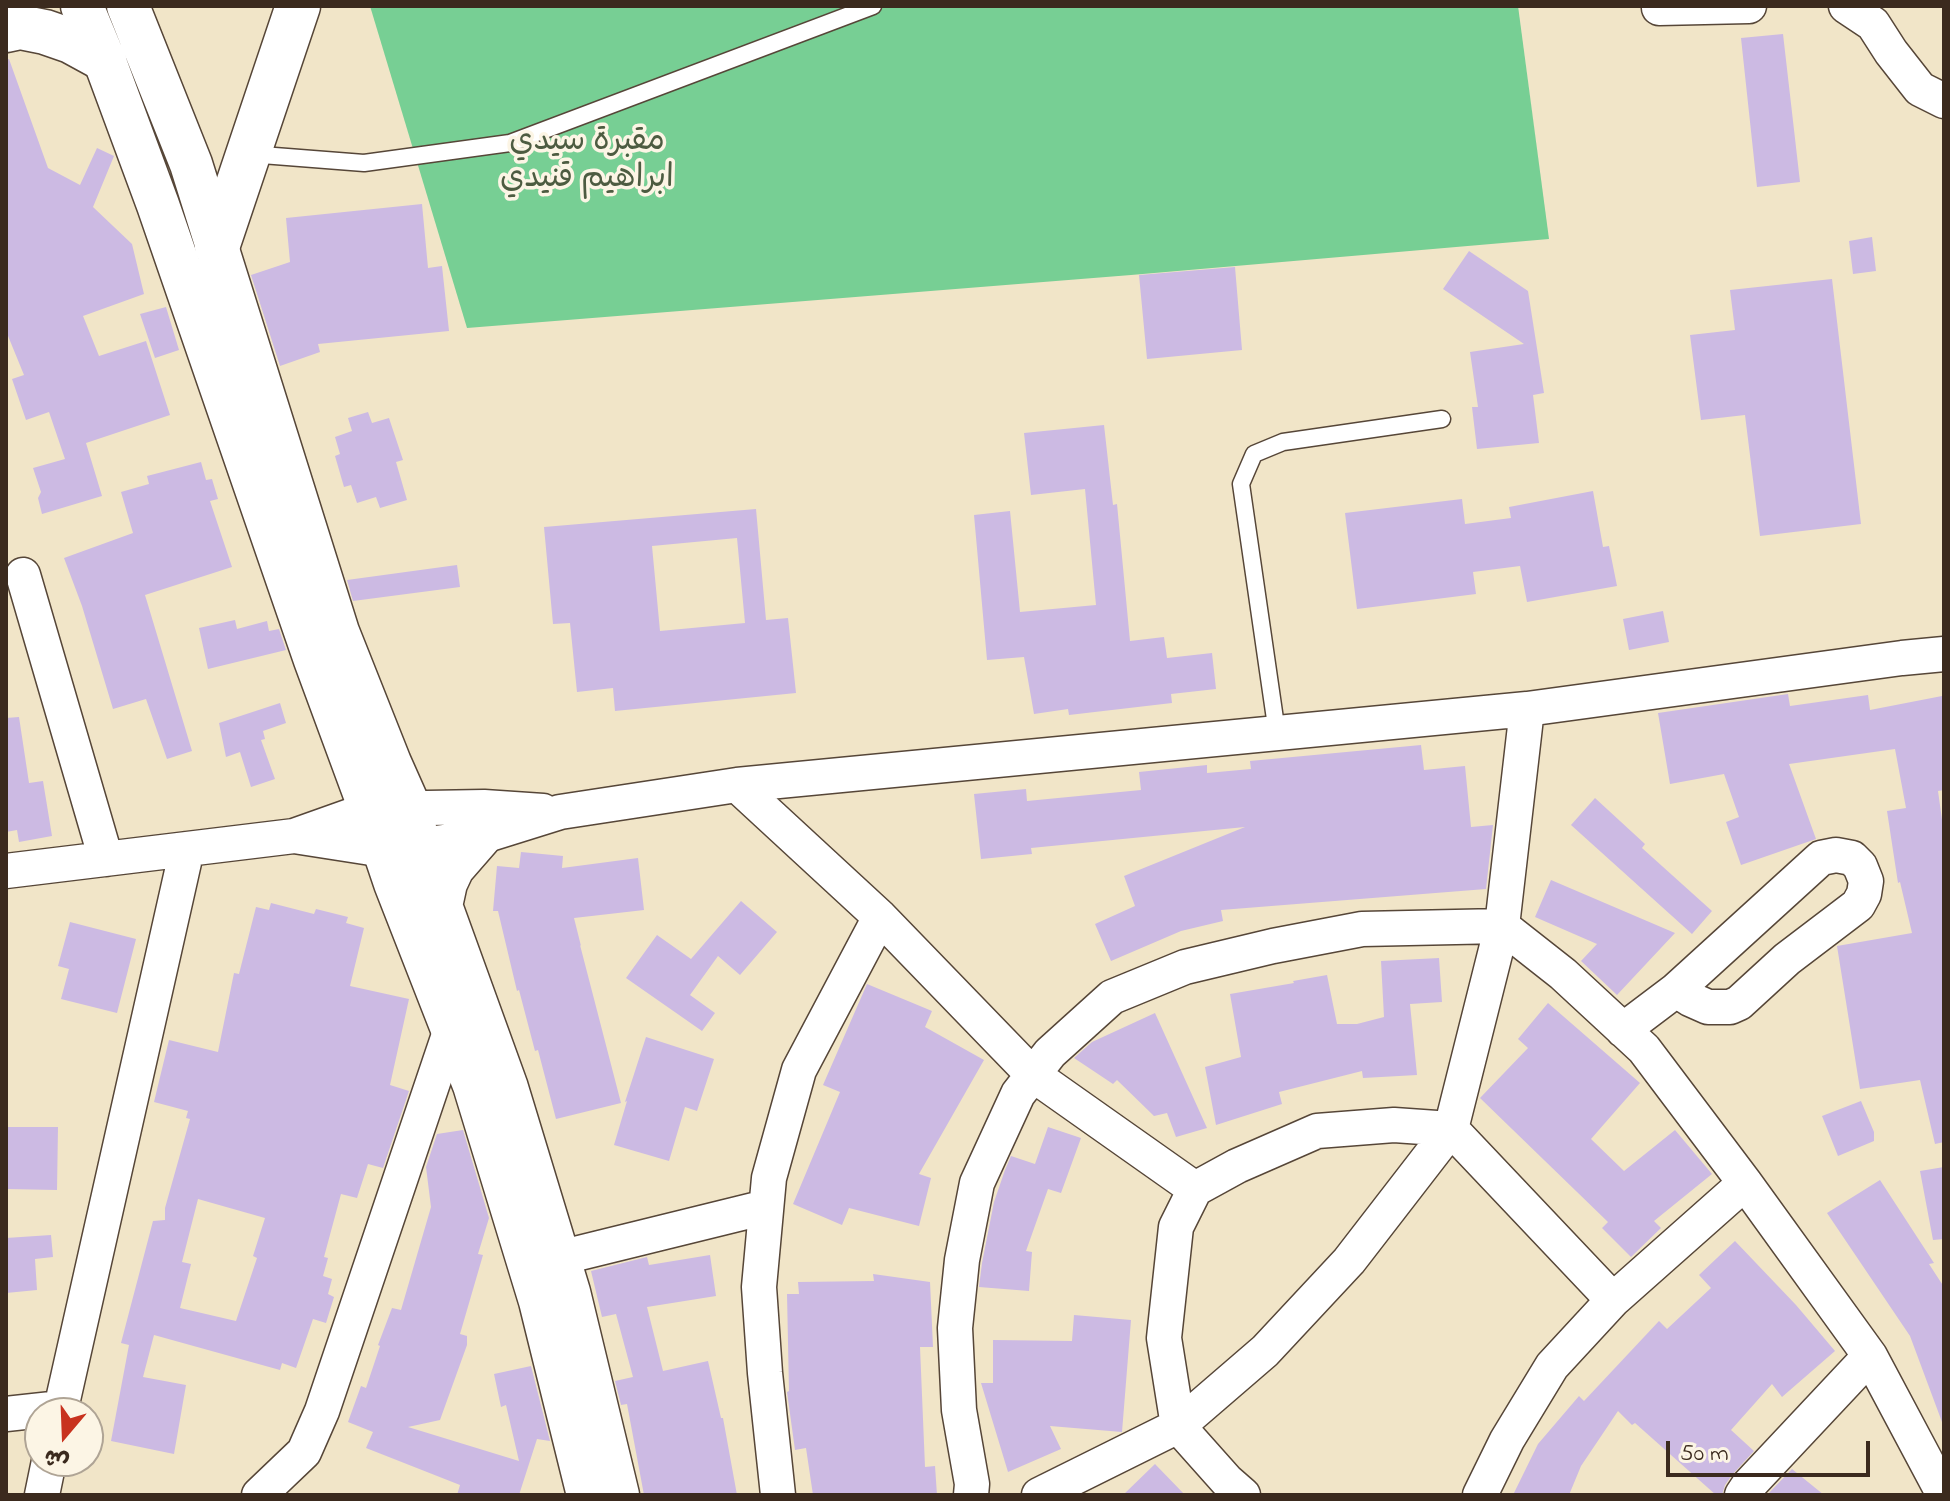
<!DOCTYPE html>
<meta charset="utf-8">
<style>
body{margin:0}
#map{position:relative;width:1950px;height:1501px;overflow:hidden;background:#f1e5c8;font-family:"Indie Flower","Playpen Sans Arabic",sans-serif}
canvas{display:block}
.frame{position:absolute;inset:0;border:8px solid #3b2a1e;pointer-events:none}
.north{position:absolute;left:24px;top:1397px;width:80px;height:80px;box-sizing:border-box;background:#fcf5e5;border:2px solid #afa495;border-radius:50%;rotate:199deg;font-size:22px;font-weight:700;line-height:32px;text-align:center;color:#3b2a1e}
.north::after{content:'';display:block;margin:auto;width:28px;height:36px;background:#c8321e;clip-path:polygon(50% 0,100% 100%,50% 72%,0 100%)}
.scale{position:absolute;left:1666px;top:1441px;width:204px;height:36px;box-sizing:border-box;border:4px solid #3b2a1e;border-top:0;padding-left:10px;font-size:24px;line-height:28px;white-space:nowrap;color:#3b2a1e;-webkit-text-stroke:6px #fcf5e5;paint-order:stroke}
</style>
<div id="map">
<canvas width="1950" height="1501"></canvas>
<div class="frame"></div>
<div class="north">ش</div>
<div class="scale">50 m</div>
</div>
<script>
const context = document.querySelector('canvas').getContext('2d');
context.lineJoin = 'round';
function fill(path, color) { context.fillStyle = color; context.fill(path, 'evenodd'); }
const poly = rows => new Path2D(rows.map(r => 'M' + r).join(''));
function strokePath(path, color, width, dash) { context.strokeStyle = color; context.lineWidth = width; context.lineCap = dash ? 'butt' : 'round'; context.setLineDash(dash || []); context.stroke(path); }
function drawText(font, color, halo, rows, align = 'center') {
  context.font = font + ' "Indie Flower","Playpen Sans Arabic",sans-serif'; context.lineWidth = 7; context.setLineDash([]); context.textBaseline = 'middle'; context.strokeStyle = halo; context.fillStyle = color; for (const [text, x, y, turn = 0] of rows) {
    context.save(); context.translate(x, y); context.rotate((+turn || 0) * Math.PI / 180); context.textAlign = isNaN(turn) ? turn : align; if (halo) context.strokeText(text, 0, 0); context.fillText(text, 0, 0); context.restore();
  }
}
fill(poly([
 [370,6,1518,6,1549,239,1131,275,467,328]
]), '#77cf94');
fill(poly([
 [1783,34,1800,182,1757,187,1741,38],
 [9,59,48,168,80,185,97,148,114,156,93,207,132,244,144,294,83,316,99,356,146,341,170,415,86,443,102,496,42,514,38,498,41,492,33,468,65,459,49,412,26,420,12,379,24,375,6,331,6,60],
 [422,204,428,268,442,266,449,331,318,344,320,352,280,366,251,275,290,262,286,218],
 [1872,237,1876,271,1853,274,1849,241],
 [1469,251,1528,291,1544,393,1533,395,1539,443,1477,449,1472,407,1478,407,1470,352,1524,344,1443,289],
 [1235,267,1242,350,1147,359,1139,275],
 [1832,279,1861,524,1760,536,1745,415,1701,420,1690,335,1735,330,1730,290],
 [166,307,179,350,155,358,140,314],
 [368,412,372,423,389,418,403,460,396,462,407,500,380,508,376,497,357,503,351,485,344,487,335,456,340,454,335,437,352,431,348,418],
 [1104,425,1113,505,1117,504,1130,641,1164,637,1167,658,1212,653,1216,689,1171,694,1172,703,1069,715,1068,709,1034,714,1024,657,987,660,974,515,1010,511,1020,612,1096,605,1085,489,1031,495,1024,433],
 [201,462,206,480,212,479,218,499,210,501,232,567,145,595,192,751,167,759,146,699,113,709,82,606,64,558,133,533,121,492,149,484,147,476],
 [1593,491,1603,547,1609,546,1617,586,1527,602,1520,566,1473,572,1476,594,1357,609,1345,513,1462,499,1465,524,1511,518,1509,507],
 [756,509,766,620,788,618,796,693,615,711,613,688,577,692,570,623,553,624,544,527],
 [737,538,745,623,660,631,652,546],
 [457,565,460,587,353,601,347,580],
 [1663,611,1669,642,1629,650,1623,619],
 [235,620,237,629,267,621,269,631,279,629,286,650,208,669,199,628],
 [1788,694,1790,706,1868,695,1870,710,1942,696,1944,707,1944,790,1938,791,1944,834,1944,1142,1935,1144,1920,1080,1860,1089,1837,946,1912,933,1900,882,1898,883,1887,811,1906,808,1895,749,1789,764,1816,839,1741,865,1726,822,1739,817,1724,774,1670,784,1658,713],
 [280,703,286,723,263,731,265,739,261,740,275,779,251,787,240,752,226,757,219,723],
 [19,717,29,783,43,781,52,836,19,842,17,830,6,832,6,718],
 [1421,745,1424,770,1465,766,1471,827,1493,825,1486,889,1221,910,1223,921,1181,931,1111,961,1095,924,1135,906,1124,876,1245,827,1031,848,1032,854,981,859,974,794,1026,789,1027,801,1141,790,1139,772,1207,765,1207,773,1251,769,1250,761],
 [1595,798,1645,844,1642,848,1712,911,1692,934,1571,825],
 [521,852,563,856,562,868,638,858,644,910,574,918,581,946,580,945,621,1103,556,1119,538,1050,535,1051,519,990,517,991,498,911,493,911,497,866,519,868],
 [1551,880,1675,933,1617,995,1581,961,1597,944,1535,917],
 [741,901,777,932,740,975,718,956,690,995,715,1013,702,1031,626,978,657,935,691,959],
 [271,903,314,914,316,909,348,917,346,923,364,928,350,986,409,999,390,1085,409,1091,383,1168,368,1164,357,1198,341,1194,324,1257,328,1258,323,1276,332,1279,328,1294,334,1297,326,1323,313,1319,296,1368,282,1363,280,1370,154,1335,143,1377,186,1385,174,1454,111,1441,129,1345,121,1343,153,1221,165,1220,165,1208,190,1119,186,1118,188,1111,154,1102,169,1040,218,1052,234,973,239,974,256,907,269,910],
 [198,1199,265,1218,253,1256,257,1258,236,1321,180,1308,191,1264,182,1262],
 [70,922,136,939,117,1013,61,999,69,969,58,966],
 [1439,958,1442,1002,1410,1004,1417,1075,1363,1078,1362,1071,1279,1092,1282,1104,1216,1125,1205,1067,1241,1057,1230,994,1294,983,1293,981,1327,975,1337,1024,1357,1024,1384,1017,1381,961],
 [867,984,932,1011,925,1027,984,1060,919,1174,931,1178,919,1226,849,1208,842,1225,793,1204,840,1092,823,1085],
 [1548,1003,1640,1083,1591,1139,1624,1171,1675,1130,1712,1174,1654,1221,1661,1228,1631,1257,1602,1228,1608,1222,1480,1098,1528,1048,1518,1039],
 [1155,1013,1207,1128,1176,1137,1167,1113,1154,1116,1117,1080,1113,1084,1074,1058,1092,1042],
 [646,1037,714,1059,697,1111,685,1107,669,1161,614,1145,627,1101,625,1102],
 [1861,1101,1874,1132,1874,1141,1838,1156,1822,1116],
 [6,1127,58,1127,57,1190,6,1189],
 [1048,1127,1081,1138,1061,1193,1048,1189,1026,1251,1032,1252,1029,1291,979,1287,982,1263,994,1202,1005,1170,1011,1156,1035,1164],
 [463,1130,489,1218,478,1254,483,1255,460,1334,467,1336,467,1345,440,1420,408,1427,519,1461,506,1405,501,1407,494,1374,531,1366,550,1441,537,1439,519,1495,457,1495,460,1485,366,1448,373,1432,348,1422,361,1386,366,1388,380,1346,378,1345,392,1308,401,1310,431,1207,426,1167,437,1134],
 [1944,1167,1944,1239,1933,1240,1920,1171],
 [1880,1180,1934,1263,1929,1264,1944,1287,1944,1422,1942,1422,1910,1336,1827,1213],
 [51,1235,53,1257,35,1259,37,1290,6,1293,6,1238],
 [1735,1241,1796,1305,1835,1351,1782,1397,1772,1384,1731,1430,1754,1451,1732,1475,1725,1485,1722,1495,1716,1495,1635,1423,1632,1425,1618,1411,1581,1466,1569,1495,1513,1495,1538,1444,1579,1396,1584,1401,1659,1321,1667,1329,1711,1288,1699,1275],
 [710,1255,716,1296,647,1307,663,1371,708,1361,721,1418,723,1418,737,1495,644,1495,627,1404,621,1405,615,1381,633,1377,616,1314,602,1317,591,1271,647,1257,649,1265],
 [873,1274,930,1282,933,1347,920,1347,925,1467,935,1466,937,1495,813,1495,806,1448,795,1450,787,1392,789,1391,787,1294,799,1294,798,1282,874,1281],
 [1074,1315,1131,1320,1122,1432,1050,1426,1061,1449,1008,1472,981,1383,993,1383,993,1340,1072,1341],
 [1155,1464,1185,1495,1123,1495],
 [1792,1469,1824,1495,1767,1495]
]), '#ccbae3');
const service = poly([
 [249,154,364,163,510,143,873,6],
 [1277,733,1241,484,1254,454,1283,442,1442,419]
]);
const minor = poly([
 [1846,6,1873,24,1891,52,1920,89,1944,101],
 [1659,8,1749,6],
 [23,575,106,859],
 [737,785,880,917,1032,1074,1195,1189],
 [294,836,384,850,480,837,560,812,737,785,1527,709,1902,658,1944,654],
 [6,871,294,836,370,809,484,807,543,811],
 [1623,1030,1676,990,1821,858,1836,855,1852,858,1860,866,1866,881,1864,894,1858,905,1787,959,1739,1003,1730,1007,1708,1007,1690,999,1676,990],
 [559,1258,766,1207],
 [60,1413,187,849],
 [6,1414,61,1408],
 [42,1495,49,1461],
 [259,1495,304,1452,322,1411,452,1026],
 [778,1495,765,1373,759,1287,769,1178,799,1070,880,917],
 [971,1495,972,1484,959,1410,955,1328,962,1260,977,1183,1018,1094,1050,1053,1112,997,1185,967,1273,946,1362,929,1502,926,1563,974,1644,1049,1745,1183,1870,1356,1944,1495],
 [1039,1495,1178,1426,1265,1351,1349,1261,1451,1129,1502,926,1527,709],
 [1243,1495,1227,1481,1178,1426,1164,1338,1176,1227,1195,1189,1237,1166,1317,1131,1394,1125,1451,1129,1613,1300],
 [1480,1495,1507,1440,1552,1366,1613,1300,1745,1183],
 [1742,1495,1748,1486,1870,1356]
]);
const tertiary = poly([
 [82,6,104,59,158,205,315,660,370,809,395,883,474,1085,540,1301,588,1495],
 [128,6,191,164,338,632,390,763,410,808,419,845,507,1088,569,1292,618,1495],
 [441,906,446,883,453,868,480,837]
]);
const primary = poly([
 [6,30,20,27,45,32,71,41,104,59],
 [217,247,298,6]
]);
strokePath(service, '#564638', 19);
strokePath(minor, '#564638', 37);
strokePath(tertiary, '#564638', 45);
strokePath(primary, '#564638', 47);
strokePath(service, '#fff', 16);
strokePath(minor, '#fff', 34);
strokePath(tertiary, '#fff', 42);
strokePath(primary, '#fff', 44);
drawText('32px', '#4d5c41', '#fcf5e5', [
 ["مقبرة سيدي",587,144],
 ["ابراهيم قنيدي",587,181]
]);
</script>
